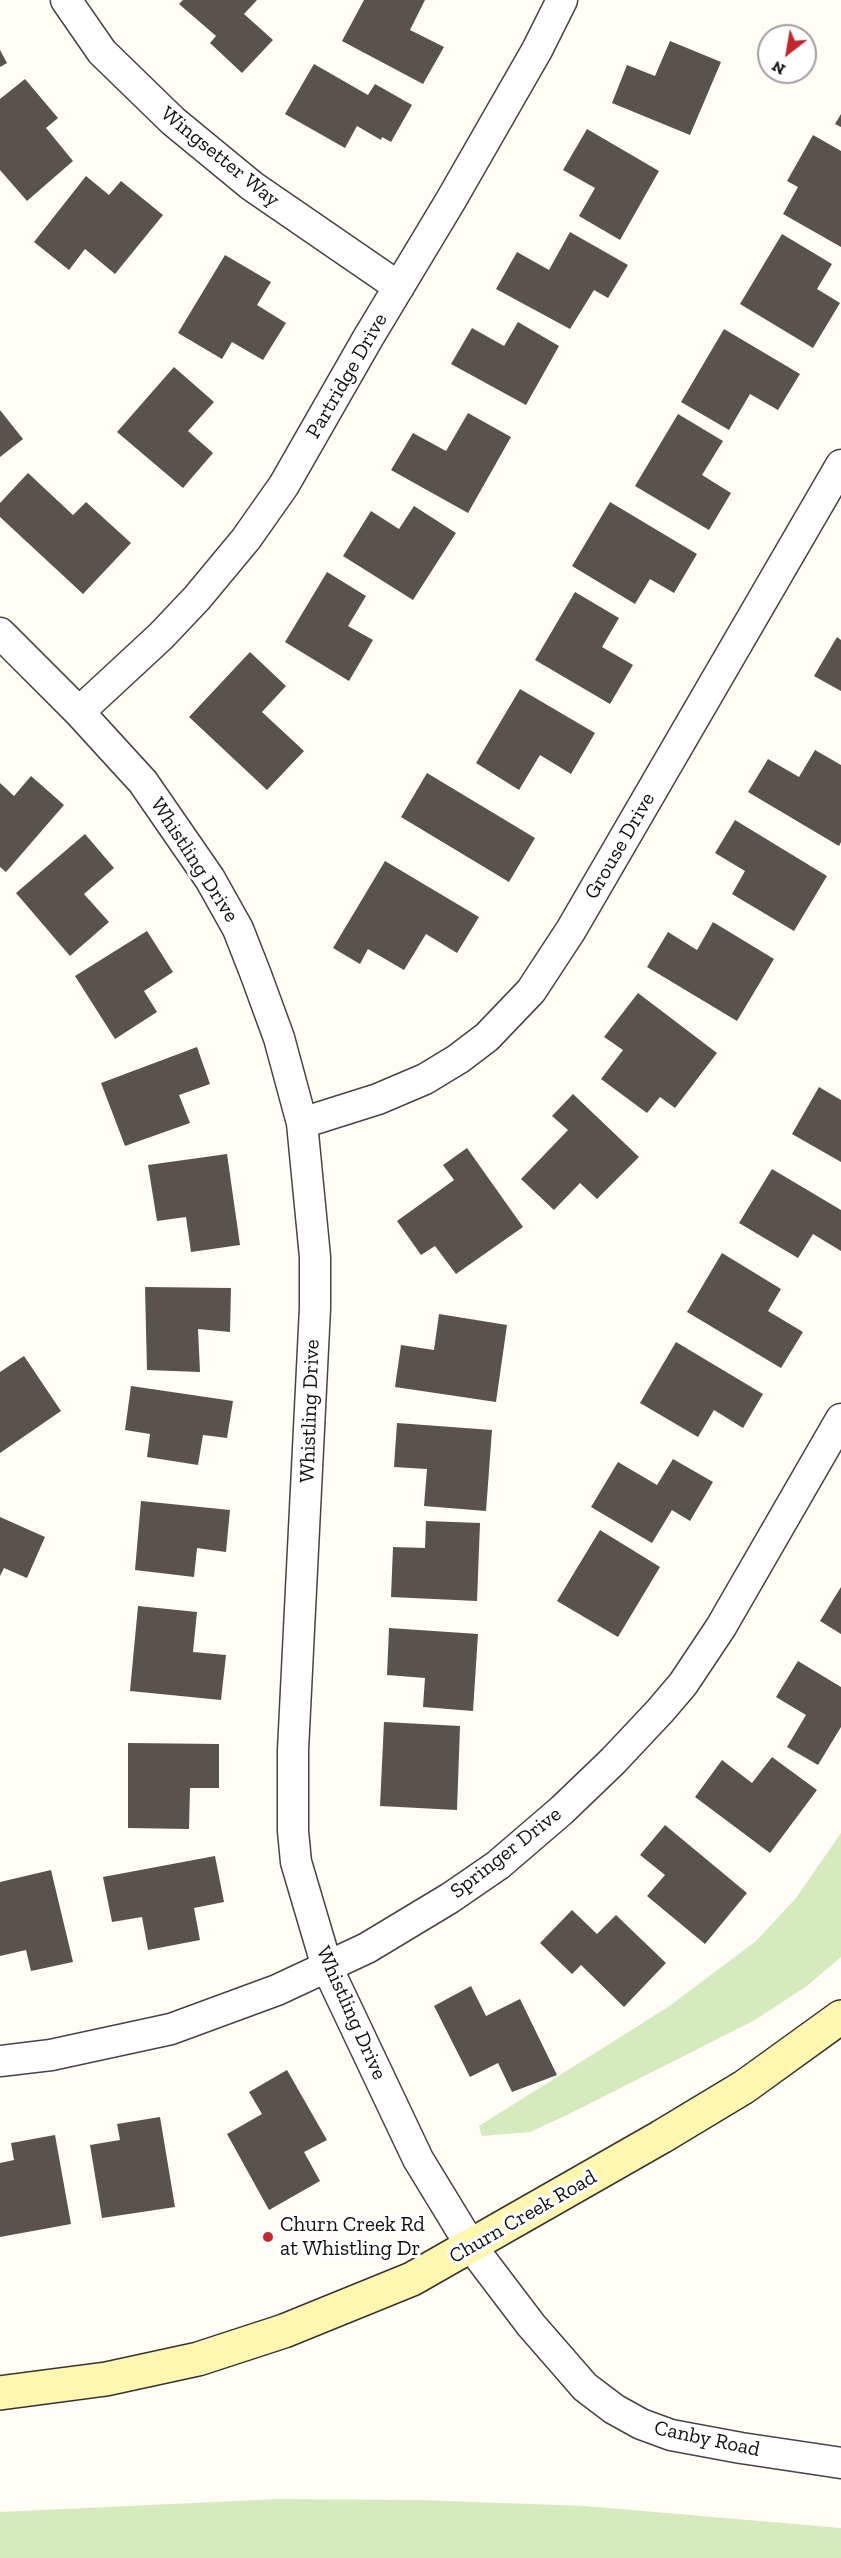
<!DOCTYPE html>
<style>
body{margin:0}
#map{position:relative;width:841px;height:2558px;overflow:hidden;background:#fffdf5;font-family:"Zilla Slab",serif}
canvas{display:block}
.north{position:absolute;left:757px;top:24px;width:60px;height:60px;box-sizing:border-box;background:#fff;border:2px solid #a0a0a0;border-radius:50%;rotate:211deg;font-size:16px;font-weight:700;line-height:24px;text-align:center;color:#111}
.north::after{content:'';display:block;margin:auto;width:21px;height:27px;background:#c4262e;clip-path:polygon(50% 0,100% 100%,50% 72%,0 100%)}
</style>
<div id="map">
<canvas width="841" height="2558"></canvas>
<div class="north">N</div>
</div>
<script>
const context = document.querySelector('canvas').getContext('2d');
context.lineJoin = 'round';
function fill(path, color) { context.fillStyle = color; context.fill(path, 'evenodd'); }
const poly = rows => new Path2D(rows.map(r => 'M' + r).join(''));
function strokePath(path, color, width, dash) { context.strokeStyle = color; context.lineWidth = width; context.lineCap = dash ? 'butt' : 'round'; context.setLineDash(dash || []); context.stroke(path); }
function drawText(font, color, halo, rows, align = 'center') {
  context.font = font + ' "Zilla Slab",serif'; context.lineWidth = 6; context.setLineDash([]); context.textBaseline = 'middle'; context.strokeStyle = halo; context.fillStyle = color; for (const [text, x, y, turn = 0] of rows) {
    context.save(); context.translate(x, y); context.rotate((+turn || 0) * Math.PI / 180); context.textAlign = isNaN(turn) ? turn : align; if (halo) context.strokeText(text, 0, 0); context.fillText(text, 0, 0); context.restore();
  }
}
fill(poly([
 [841,1833,841,1957,807,1986,755,2020,567,2115,530,2132,482,2136,479,2126,668,2007,756,1941,796,1898],
 [279,2499,419,2500,585,2506,841,2528,841,2558,0,2558,0,2512]
]), '#d5ebbd');
fill(poly([
 [183,0,257,0,244,14,273,40,242,73,210,43,216,36,179,4],
 [364,0,425,0,410,30,444,47,423,84,342,41],
 [670,41,721,62,690,135,612,103,627,65,655,76],
 [0,50,7,63,0,67],
 [314,64,368,95,375,84,412,105,391,142,382,137,381,140,357,126,345,148,285,114],
 [25,79,58,118,46,128,73,161,27,201,0,170,0,99],
 [841,114,841,127,835,124],
 [587,129,659,171,620,240,579,216,595,188,563,170],
 [813,135,841,151,841,247,783,214,798,187,787,181],
 [86,176,109,195,121,181,163,215,115,274,85,249,69,270,34,242],
 [570,232,628,265,608,298,594,290,570,329,496,289,517,252,549,270],
 [782,234,832,264,817,289,840,303,813,348,740,304],
 [225,255,271,282,257,305,286,323,263,360,232,342,222,359,178,333],
 [518,322,559,346,526,405,451,364,472,328,504,346],
 [724,329,800,374,778,410,750,394,729,430,681,402],
 [174,367,214,402,188,431,213,453,183,488,117,432],
 [0,410,23,439,0,457],
 [468,413,511,437,468,513,391,470,413,433,446,451],
 [678,414,723,441,702,475,731,493,709,530,635,486],
 [28,473,73,515,86,502,131,543,83,594,0,517,0,503],
 [610,502,697,554,674,593,650,579,635,604,572,566],
 [414,506,456,533,413,600,343,556,371,511,399,529],
 [327,572,366,596,348,626,373,640,349,681,285,642],
 [575,592,619,618,602,647,633,665,610,704,535,660],
 [837,637,841,640,841,691,814,676],
 [250,652,286,686,262,712,304,751,267,790,189,717],
 [520,689,595,733,571,774,540,755,519,790,476,763],
 [815,750,841,765,841,842,839,846,748,792,768,759,799,777],
 [427,773,535,838,509,882,401,817],
 [31,776,64,805,6,872,0,867,0,783,14,796],
 [735,820,827,876,794,931,732,894,745,871,715,853],
 [85,834,114,868,84,894,109,922,70,956,16,893],
 [385,861,479,917,457,953,426,934,404,970,368,949,360,964,333,948],
 [713,922,774,959,737,1021,647,967,668,932,697,950],
 [147,931,173,972,144,991,157,1012,115,1039,75,976],
 [638,993,717,1053,675,1108,660,1097,647,1113,601,1079,623,1050,604,1037],
 [197,1047,210,1084,179,1095,190,1123,125,1146,101,1083],
 [819,1087,841,1100,841,1162,792,1134],
 [573,1094,639,1157,597,1199,580,1183,554,1210,521,1179,568,1130,552,1116],
 [467,1148,523,1227,456,1274,435,1246,421,1255,397,1221,454,1180,443,1165],
 [227,1154,240,1245,191,1252,186,1217,157,1221,148,1165],
 [772,1169,841,1210,841,1251,813,1234,798,1258,739,1223],
 [722,1253,781,1289,768,1311,803,1332,781,1368,687,1312],
 [145,1287,231,1288,230,1332,198,1329,200,1372,147,1370],
 [439,1314,507,1325,496,1402,395,1387,401,1345,434,1350],
 [676,1342,763,1394,743,1428,714,1410,698,1437,640,1403],
 [24,1356,61,1411,0,1453,0,1372],
 [131,1386,233,1401,227,1438,203,1435,198,1465,147,1457,150,1434,125,1430],
 [397,1423,492,1430,486,1511,424,1506,427,1469,394,1467],
 [673,1459,713,1482,690,1521,672,1510,652,1543,591,1507,618,1462,657,1485],
 [141,1501,230,1510,226,1552,197,1548,194,1577,135,1570],
 [0,1517,45,1537,27,1578,4,1568,0,1576],
 [426,1521,480,1523,477,1601,391,1597,393,1547,425,1548],
 [600,1530,660,1567,618,1637,557,1601],
 [841,1587,841,1634,820,1621],
 [138,1606,197,1612,193,1652,226,1655,221,1700,130,1691],
 [389,1628,478,1634,473,1711,423,1707,425,1678,387,1675],
 [798,1661,841,1687,841,1727,818,1765,787,1747,806,1715,776,1697],
 [384,1722,460,1726,457,1810,380,1806],
 [128,1743,219,1744,219,1788,190,1788,189,1829,128,1828],
 [772,1757,817,1790,770,1853,695,1797,722,1760,752,1783],
 [665,1825,747,1893,705,1944,647,1896,665,1875,640,1855],
 [215,1856,224,1902,194,1908,200,1940,148,1950,142,1917,112,1922,103,1877],
 [51,1870,73,1962,31,1971,26,1950,0,1956,0,1882],
 [572,1910,597,1934,616,1915,666,1963,624,2007,581,1965,572,1974,540,1943],
 [471,1986,486,2016,520,1999,557,2075,512,2092,498,2063,470,2077,434,2006],
 [287,2070,327,2140,304,2152,320,2181,269,2210,227,2134,262,2114,249,2092],
 [160,2117,175,2207,102,2218,90,2145,120,2140,117,2124],
 [55,2135,71,2224,0,2237,0,2163,14,2160,11,2143]
]), '#5a524d');
const minor = poly([
 [66,0,102,52,173,121,252,186,399,287],
 [0,633,79,712,143,782,210,879,238,929,256,975,279,1038,302,1123,315,1257,315,1308,293,1750,293,1831,296,1862,327,1967,418,2159,471,2246,531,2325,585,2387,614,2409,641,2424,671,2435,741,2448,841,2463],
 [79,712,161,636,197,598,246,539,284,485,368,338,451,200,537,50,562,0],
 [302,1123,378,1099,425,1079,458,1059,487,1037,531,991,571,930,841,465],
 [0,2061,51,2055,171,2029,277,1990,367,1948,450,1898,498,1865,562,1810,613,1761,660,1711,683,1684,721,1627,841,1419]
]);
const secondary = poly([
 [0,2393,106,2379,198,2359,284,2331,412,2279,661,2137,744,2087,841,2017]
]);
strokePath(minor, '#444', 33);
strokePath(secondary, '#333', 36);
strokePath(minor, '#fff', 30);
strokePath(secondary, '#fff6b0', 33);
for (const [x, y, r, color] of [
 [268,2237,6,"#c4262e"]
]) { const dot = new Path2D(); dot.arc(x, y, r, 0, 2 * Math.PI); context.fillStyle = color; context.fill(dot); strokePath(dot, '#fff', 2); }
drawText('21px', '#111', '#fff', [
 ["Wingsetter Way",220,157,39],
 ["Partridge Drive",347,376,-60],
 ["Grouse Drive",620,846,-60],
 ["Whistling Drive",194,860,57],
 ["Whistling Drive",310,1411,-88],
 ["Springer Drive",506,1853,-38],
 ["Whistling Drive",351,2013,66],
 ["Churn Creek Road",523,2217,-30],
 ["Canby Road",707,2439,12]
]);
drawText('21px', '#111', '#fff', [
 ["Churn Creek Rd",280,2225],
 ["at Whistling Dr",280,2249]
], 'left');
</script>
